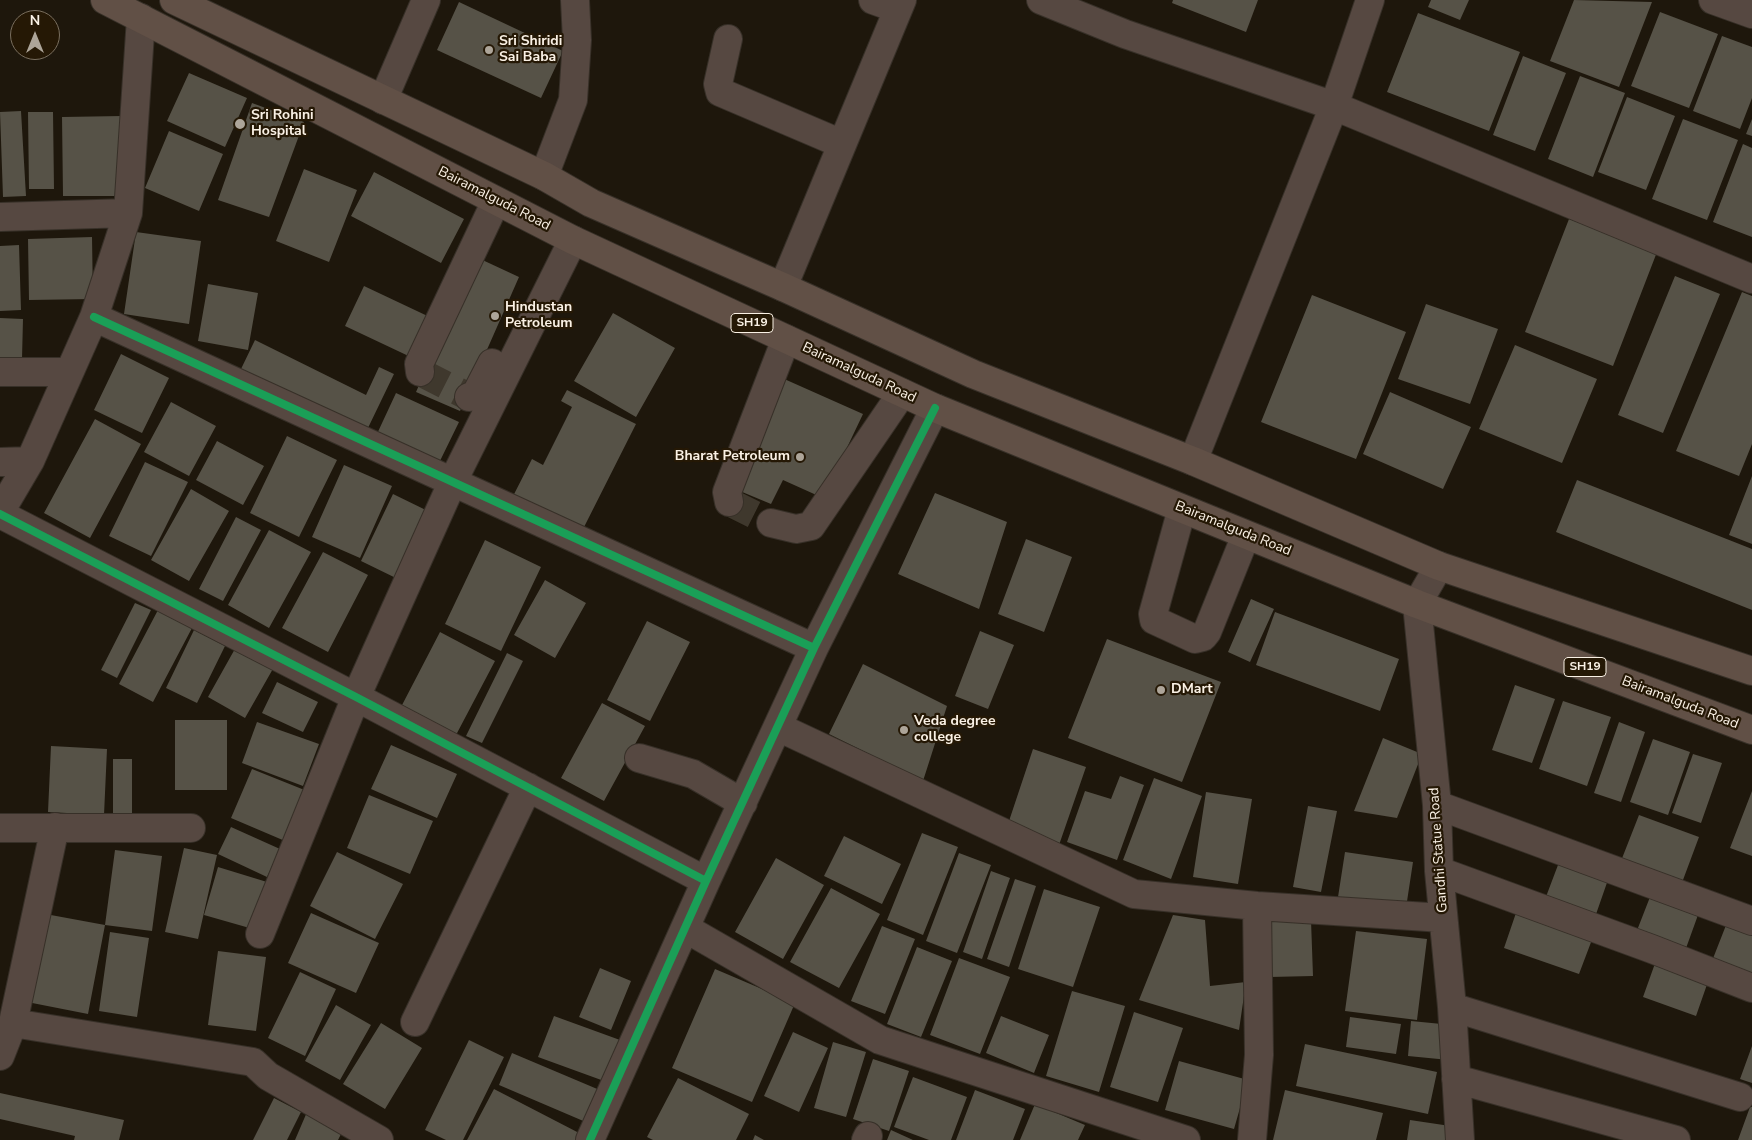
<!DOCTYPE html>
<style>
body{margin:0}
#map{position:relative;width:1752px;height:1140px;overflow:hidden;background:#1e170c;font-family:"Nunito Sans",sans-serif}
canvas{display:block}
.north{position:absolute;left:10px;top:10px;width:50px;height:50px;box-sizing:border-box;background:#251805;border:1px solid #7a6f5f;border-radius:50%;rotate:0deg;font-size:14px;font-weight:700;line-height:20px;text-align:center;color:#faf1e5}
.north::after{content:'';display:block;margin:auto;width:18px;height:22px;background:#ada599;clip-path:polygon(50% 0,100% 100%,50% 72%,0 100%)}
</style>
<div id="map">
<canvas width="1752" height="1140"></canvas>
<div class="north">N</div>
</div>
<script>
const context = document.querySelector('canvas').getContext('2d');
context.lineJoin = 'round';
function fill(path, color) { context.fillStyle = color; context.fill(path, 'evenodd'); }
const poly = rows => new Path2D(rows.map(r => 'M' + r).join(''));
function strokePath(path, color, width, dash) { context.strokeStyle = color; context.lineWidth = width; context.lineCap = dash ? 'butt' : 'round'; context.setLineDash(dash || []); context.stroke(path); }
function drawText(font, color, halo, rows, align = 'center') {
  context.font = font + ' "Nunito Sans",sans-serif'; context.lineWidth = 4.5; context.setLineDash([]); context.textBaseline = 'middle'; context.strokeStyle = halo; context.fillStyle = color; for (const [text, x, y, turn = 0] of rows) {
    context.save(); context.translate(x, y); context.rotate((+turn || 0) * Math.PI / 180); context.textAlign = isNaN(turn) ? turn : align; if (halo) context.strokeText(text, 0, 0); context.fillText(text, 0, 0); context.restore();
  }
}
fill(poly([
 [1173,0,1258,0,1246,32,1172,3],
 [1431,0,1469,0,1460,20,1428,7],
 [1574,0,1652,2,1619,87,1550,61],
 [459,2,563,51,541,98,437,50],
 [1660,12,1718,34,1689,108,1631,86],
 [1418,13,1520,52,1489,131,1387,92],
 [1722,36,1752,47,1752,98,1740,129,1693,111],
 [1523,56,1566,73,1535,151,1493,135],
 [189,73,247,98,225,147,167,121],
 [1580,76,1625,93,1593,177,1548,159],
 [1627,97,1675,116,1646,190,1598,172],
 [252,103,304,122,269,217,218,200],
 [21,111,26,196,3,197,0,112],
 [28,112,53,112,54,189,29,189],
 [122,116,123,196,63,196,62,117],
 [1683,119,1738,140,1707,220,1652,199],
 [1752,119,1752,136,1746,134],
 [169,131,223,154,199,211,145,188],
 [1743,144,1752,148,1752,237,1713,222],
 [304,169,357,190,329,262,276,241],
 [374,172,464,219,441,263,351,216],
 [1569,219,1657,252,1613,366,1525,332],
 [136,232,201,241,189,324,124,314],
 [92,237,93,299,29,300,28,239],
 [19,245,21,310,0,311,0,246],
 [476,257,519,277,460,411,416,392],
 [1675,276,1720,294,1663,433,1618,415],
 [208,284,258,293,248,350,198,341],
 [364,286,436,320,417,360,345,326],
 [1742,292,1752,296,1752,444,1739,476,1676,451],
 [1312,295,1406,332,1356,459,1261,422],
 [1426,304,1498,329,1470,404,1398,379],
 [613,313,675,348,636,417,574,381],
 [0,318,23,319,22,359,0,359],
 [255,340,366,395,379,367,394,374,367,430,241,369],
 [1515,345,1597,379,1562,463,1479,429],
 [121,354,169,378,142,433,94,410],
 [782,378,863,414,823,498,783,480,771,504,735,489],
 [567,390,636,424,579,537,510,502,532,459,543,465,572,407,561,401],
 [1390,392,1471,427,1443,489,1363,454],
 [396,393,459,422,438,465,376,436],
 [171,402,216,426,189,476,144,452],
 [95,419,141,444,90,538,44,513],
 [287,436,337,460,299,537,250,513],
 [217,441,264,466,243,505,196,480],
 [145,462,188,482,151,556,109,536],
 [344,465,392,486,360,558,312,537],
 [1752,476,1752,544,1729,535],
 [1577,480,1752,549,1752,610,1556,532],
 [191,489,229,511,189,581,151,560],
 [935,493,1007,522,979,609,898,574],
 [393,494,434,514,402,581,361,561],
 [236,517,261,530,223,601,199,589],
 [269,530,311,552,269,628,228,605],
 [1026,539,1072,557,1044,632,998,614],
 [485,540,541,567,501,651,445,624],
 [323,552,368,575,328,652,282,628],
 [545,580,586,603,555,658,514,635],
 [1251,599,1274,609,1250,662,1228,652],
 [135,603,151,610,117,678,101,670],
 [158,610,192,628,153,702,119,684],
 [1275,612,1399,659,1380,711,1256,665],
 [647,621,690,642,650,721,607,700],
 [194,630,225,646,197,703,166,688],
 [980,631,1014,645,988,709,955,696],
 [440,632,495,661,456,735,401,707],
 [1107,639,1221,682,1182,782,1068,738],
 [236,647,274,667,245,718,208,697],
 [507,653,523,661,482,743,466,736],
 [863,664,947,706,923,781,829,734],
 [277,682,318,702,303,732,262,713],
 [1515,685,1555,699,1532,763,1492,750],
 [1563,701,1611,717,1587,786,1539,769],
 [602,703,645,726,604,801,561,778],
 [175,720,227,720,227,790,175,790],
 [257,722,319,744,303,786,242,763],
 [1619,722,1645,732,1621,802,1594,793],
 [1383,738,1422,754,1397,818,1354,811],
 [1653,739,1690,752,1668,815,1630,802],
 [391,745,457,774,437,818,371,789],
 [51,746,107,749,104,815,48,812],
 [1033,749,1086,767,1059,845,1007,827],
 [1693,754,1722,763,1701,823,1672,813],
 [113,759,132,759,132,813,113,813],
 [252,769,307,791,285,841,231,818],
 [1120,776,1144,785,1117,860,1067,842,1085,791,1111,799],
 [1154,778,1202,796,1171,879,1123,860],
 [1752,791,1752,856,1730,848],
 [1206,792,1252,799,1238,884,1193,877],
 [369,795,433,821,410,874,347,848],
 [1308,806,1337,811,1321,892,1293,887],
 [1639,815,1699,837,1680,888,1619,866],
 [231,827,280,849,267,877,218,854],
 [922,833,958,847,923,935,887,920],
 [844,836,901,864,882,904,824,876],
 [184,848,217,855,198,939,165,932],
 [115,850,162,856,152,931,105,925],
 [337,852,403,884,375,939,310,906],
 [1345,852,1413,862,1406,908,1338,897],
 [959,853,991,865,957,953,926,941],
 [1561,857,1610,874,1594,920,1544,902],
 [776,858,824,885,783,959,735,932],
 [218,867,267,882,253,929,204,915],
 [991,871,1010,878,982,959,963,952],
 [1015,879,1036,886,1009,967,987,959],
 [831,888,880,914,839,988,790,962],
 [1044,889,1100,907,1073,987,1018,969],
 [1650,897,1698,915,1685,951,1636,933],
 [1517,910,1593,937,1579,974,1504,948],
 [40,913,105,925,88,1014,22,1001],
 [311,913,379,943,356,993,288,963],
 [1173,915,1205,920,1210,986,1246,982,1239,1030,1139,1000],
 [1730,915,1752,923,1752,976,1712,961],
 [1311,920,1313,976,1270,977,1268,922],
 [882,926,915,939,885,1014,851,1001],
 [1356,931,1427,939,1417,1020,1345,1011],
 [110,932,149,938,137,1017,99,1011],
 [917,947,952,961,921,1037,887,1024],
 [218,951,266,957,256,1031,208,1025],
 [1658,955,1711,973,1696,1016,1643,997],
 [959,958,1010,977,980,1054,930,1035],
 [600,968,631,981,611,1030,579,1017],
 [715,969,795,1003,752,1102,672,1068],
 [300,972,336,989,305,1056,268,1038],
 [1072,991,1125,1006,1099,1092,1046,1076],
 [336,1005,371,1025,340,1080,305,1061],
 [1134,1012,1183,1028,1158,1102,1110,1087],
 [554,1016,620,1040,604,1081,538,1057],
 [1001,1016,1049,1035,1034,1073,986,1053],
 [1350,1017,1401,1024,1396,1054,1346,1047],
 [1411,1021,1452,1025,1449,1060,1408,1056],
 [381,1023,422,1048,385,1109,343,1084],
 [793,1032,828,1048,799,1112,764,1096],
 [469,1040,504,1057,463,1140,446,1140,425,1130],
 [833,1042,866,1052,846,1117,814,1108],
 [1305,1044,1437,1072,1428,1114,1296,1086],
 [1752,1046,1752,1083,1740,1079],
 [512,1053,602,1091,588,1123,499,1085],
 [873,1059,909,1071,889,1131,853,1119],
 [1179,1061,1248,1080,1234,1129,1165,1110],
 [913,1077,967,1097,951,1140,929,1140,894,1127],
 [678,1078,749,1114,736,1140,653,1140,647,1137],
 [494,1089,581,1134,578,1140,467,1140],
 [975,1090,1025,1109,1013,1140,956,1140],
 [1285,1090,1383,1113,1376,1140,1273,1140],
 [0,1093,124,1120,119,1140,74,1140,75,1136,0,1119],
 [274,1098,301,1112,287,1140,253,1140],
 [1035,1104,1085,1125,1078,1140,1020,1140],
 [1750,1107,1752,1107,1752,1140,1738,1140],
 [307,1112,344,1128,338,1140,295,1140],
 [1410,1120,1457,1127,1455,1140,1407,1140],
 [891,1130,913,1140,887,1140],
 [755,1135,764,1140,753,1140]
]), '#565247');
strokePath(poly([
 [420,372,469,397],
 [729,502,771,523]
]), '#3f382d', 28, [28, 14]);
const minor = poly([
 [873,0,898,9],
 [1041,0,1125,34,1334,106,1752,279],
 [1713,0,1752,14],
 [728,39,718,84,720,92,842,144],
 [383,100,426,0],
 [544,176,573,100,577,40,575,0],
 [0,217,128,213],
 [783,287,902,0],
 [94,317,814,648],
 [0,372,68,372],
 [420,372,419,364,496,201],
 [469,397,476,394,492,363],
 [1193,461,1334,106,1370,0],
 [0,462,30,461],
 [729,502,727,492,786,339],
 [1182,509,1153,614,1154,620,1195,639,1203,637,1207,632,1246,535],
 [0,512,30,461,94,317,128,213,141,18],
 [0,514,356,697,706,881],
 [771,523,796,529,811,526,902,393],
 [1439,566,1417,604,1437,805,1439,871,1452,1007,1460,1140],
 [778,727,1134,894,1257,906,1443,918],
 [639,758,693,774,743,803],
 [1437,805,1752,921],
 [0,828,191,828],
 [1439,871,1652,949,1752,988],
 [685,928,880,1040,1186,1140],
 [260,934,356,697,453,481,573,240],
 [1452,1007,1740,1097],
 [415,1022,528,787],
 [13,1023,55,827],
 [0,1056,13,1023,253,1062,268,1076,379,1140],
 [1456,1079,1676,1140],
 [590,1140,706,881,814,648,935,408],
 [866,1140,868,1136],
 [1252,1140,1259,1055,1257,906]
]);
const major = poly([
 [105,0,573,240,935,408,1417,604,1752,730],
 [174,0,544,176,591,203,783,287,973,374,1193,461,1439,566,1752,671]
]);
strokePath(minor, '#373028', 30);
strokePath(major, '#373028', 30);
strokePath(minor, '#564841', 28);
strokePath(major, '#615046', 28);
strokePath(poly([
 [94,317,814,648],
 [0,514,356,697,706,881],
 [590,1140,706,881,814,648,935,408]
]), '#1a9f57', 8);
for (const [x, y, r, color] of [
 [489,50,5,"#ada599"],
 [240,124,6,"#ada599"],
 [495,316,5,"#ada599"],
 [800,457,5,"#ada599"],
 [1161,690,5,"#ada599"],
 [904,730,5,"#ada599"]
]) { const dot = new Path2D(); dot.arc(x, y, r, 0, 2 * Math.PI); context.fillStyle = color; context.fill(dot); strokePath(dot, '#251805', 2); }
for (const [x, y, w] of [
 [752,323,42],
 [1585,667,42]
]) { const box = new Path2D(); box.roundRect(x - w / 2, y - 9.5, w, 19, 4); context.fillStyle = '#251805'; context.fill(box); strokePath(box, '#faf1e5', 1); }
drawText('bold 12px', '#faf1e5', null, [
 ["SH19",752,323],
 ["SH19",1585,667]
]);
drawText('bold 14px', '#faf1e5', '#251805', [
 ["Sri Shiridi",499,42],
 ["Sai Baba",499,58],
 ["Sri Rohini",251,116],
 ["Hospital",251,132],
 ["Hindustan",505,308],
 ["Petroleum",505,324],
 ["Bharat Petroleum",790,457,"right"],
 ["DMart",1171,690],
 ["Veda degree",914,722],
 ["college",914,738]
], 'left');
drawText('14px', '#faf1e5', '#251805', [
 ["Bairamalguda Road",494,199,27],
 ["Bairamalguda Road",859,373,25],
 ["Bairamalguda Road",1233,529,22],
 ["Bairamalguda Road",1680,703,21],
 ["Gandhi Statue Road",1439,850,-94]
]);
</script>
